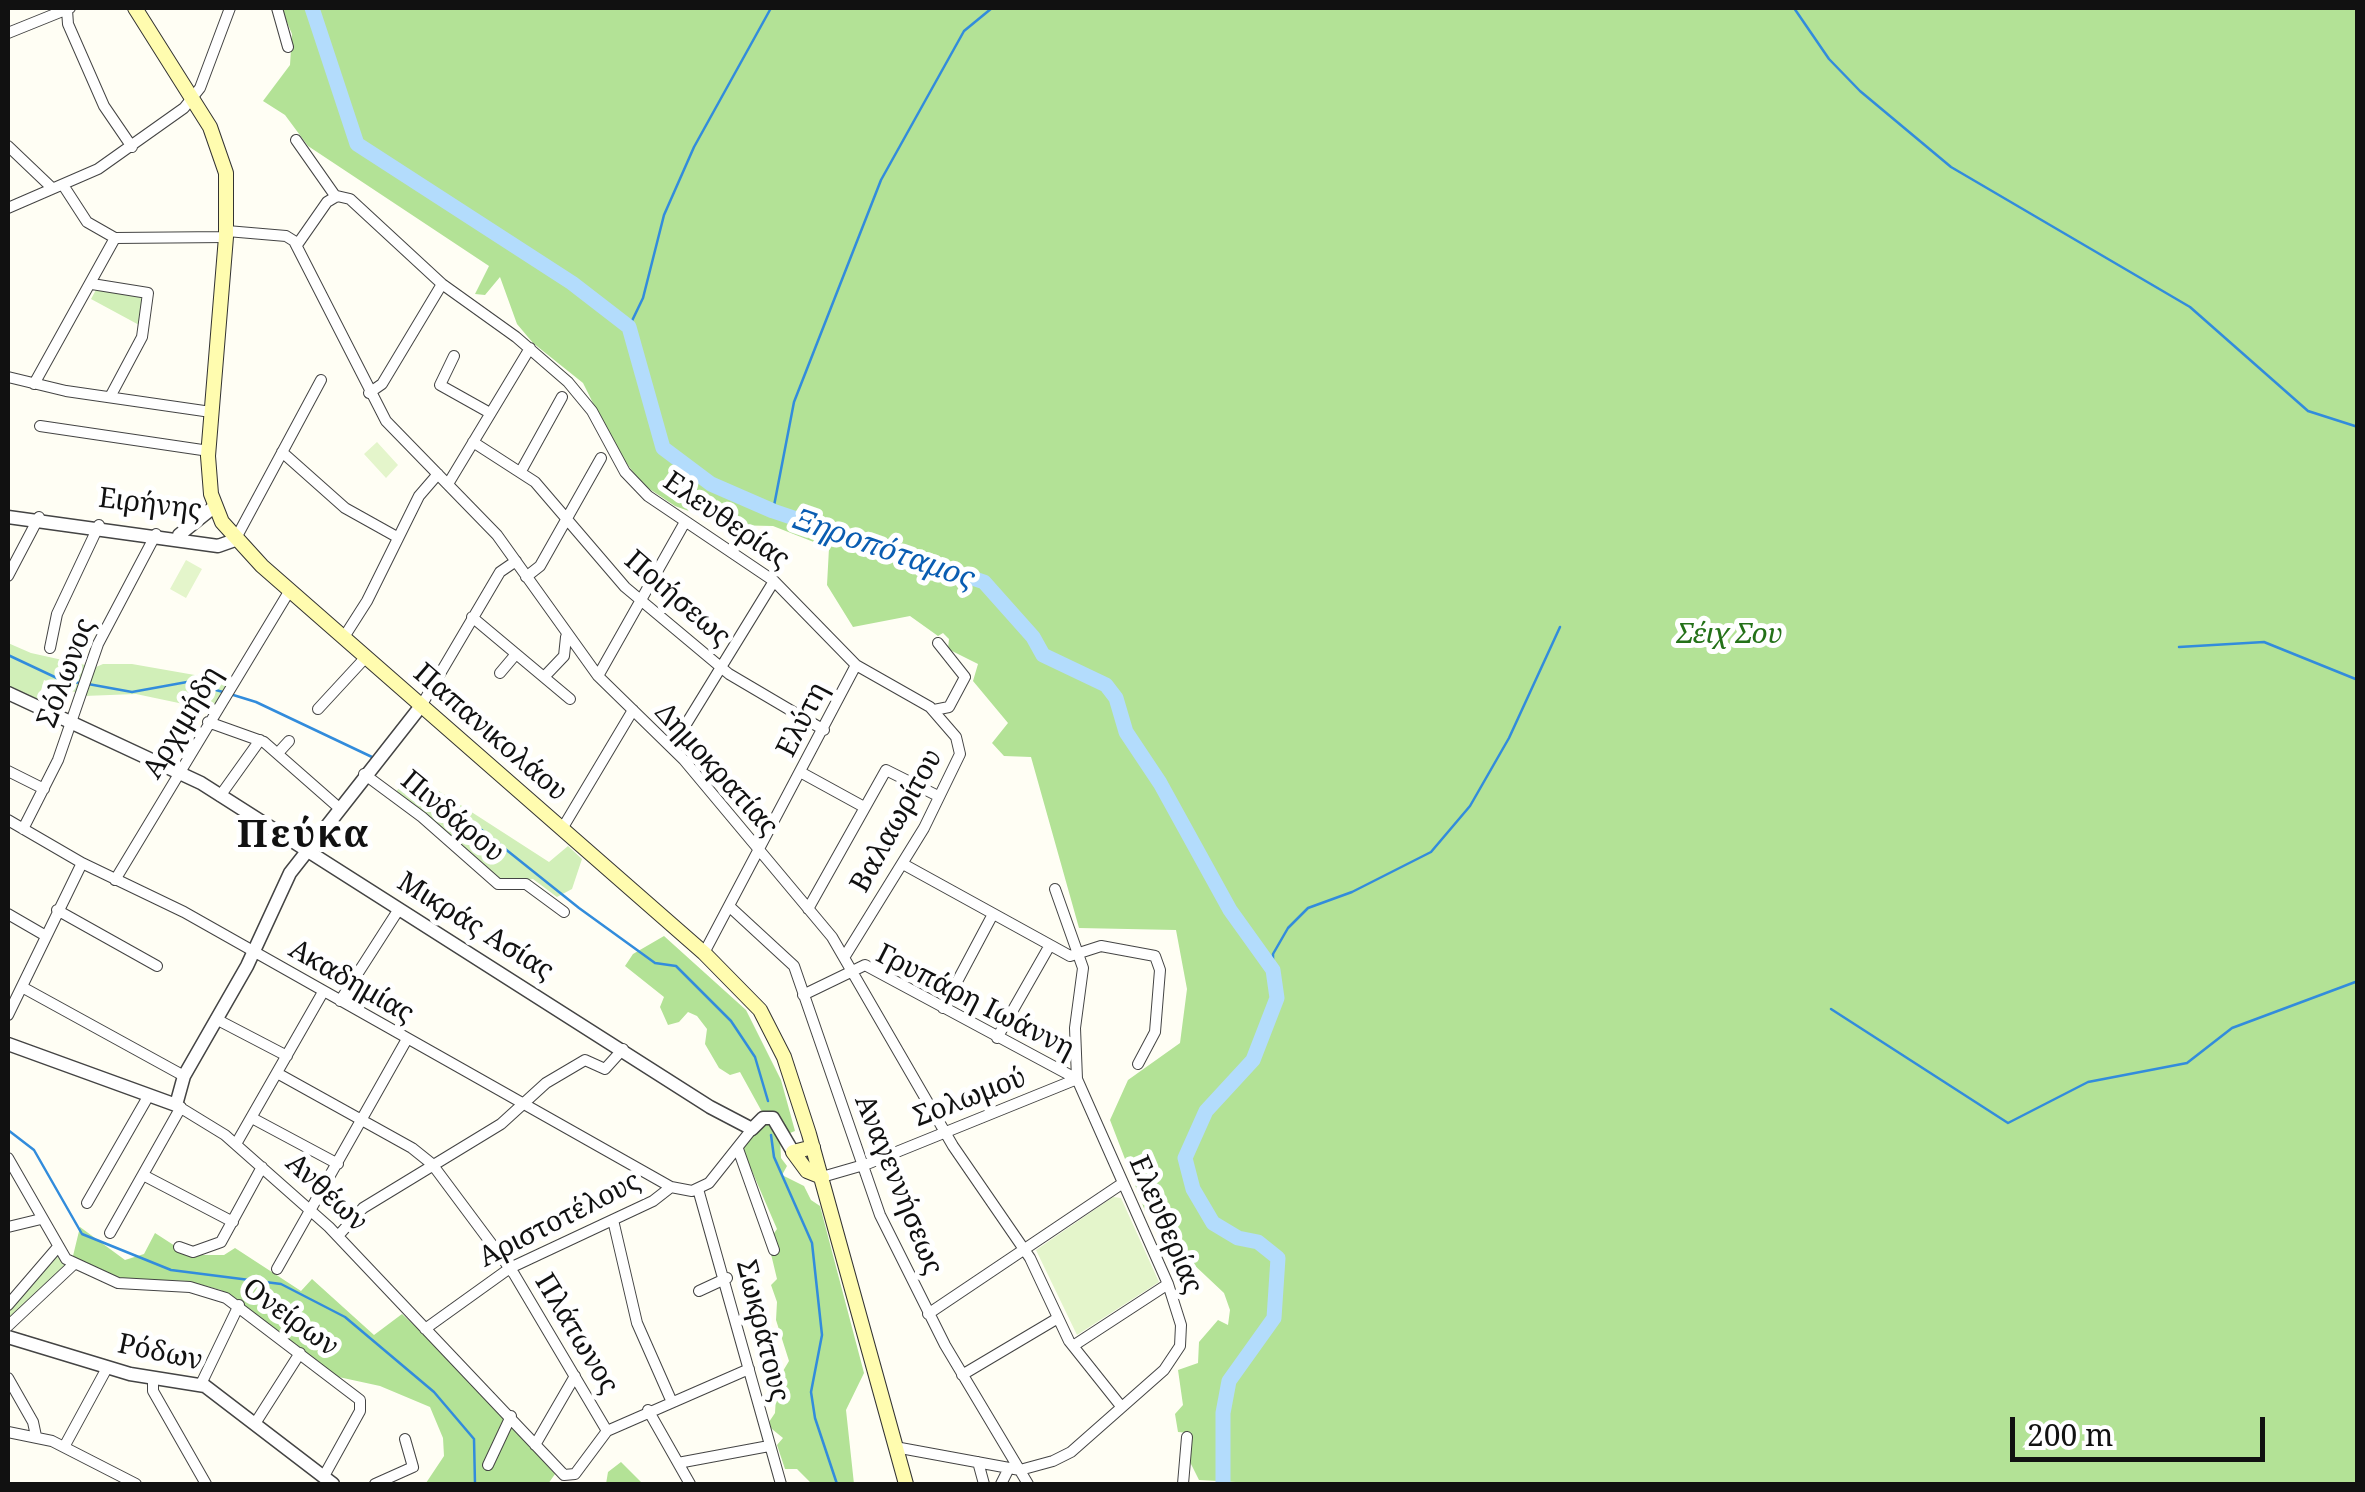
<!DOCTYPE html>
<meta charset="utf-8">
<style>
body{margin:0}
#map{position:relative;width:2365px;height:1492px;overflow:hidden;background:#fffef4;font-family:"Noto Serif",serif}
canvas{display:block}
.frame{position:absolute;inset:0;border:10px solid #111;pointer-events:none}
.scale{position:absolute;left:2010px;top:1417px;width:255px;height:45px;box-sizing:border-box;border:5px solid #111;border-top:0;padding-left:12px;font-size:30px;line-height:35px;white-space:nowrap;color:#111;-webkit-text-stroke:8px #fff;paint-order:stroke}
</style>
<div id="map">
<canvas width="2365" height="1492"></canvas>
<div class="frame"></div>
<div class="scale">200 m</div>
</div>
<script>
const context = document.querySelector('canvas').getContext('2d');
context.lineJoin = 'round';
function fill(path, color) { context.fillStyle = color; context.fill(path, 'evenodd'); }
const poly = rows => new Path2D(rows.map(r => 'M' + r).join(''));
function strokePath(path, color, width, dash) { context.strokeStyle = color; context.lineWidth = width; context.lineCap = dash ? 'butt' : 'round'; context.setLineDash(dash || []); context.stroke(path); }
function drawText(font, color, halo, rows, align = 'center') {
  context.font = font + ' "Noto Serif",serif'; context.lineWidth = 10; context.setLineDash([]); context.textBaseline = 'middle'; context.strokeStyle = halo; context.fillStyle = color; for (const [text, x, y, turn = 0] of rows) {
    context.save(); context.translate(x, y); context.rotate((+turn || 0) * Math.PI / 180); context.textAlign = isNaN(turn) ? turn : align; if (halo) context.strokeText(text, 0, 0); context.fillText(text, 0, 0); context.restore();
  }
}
fill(poly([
 [97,288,145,293,141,326,91,299],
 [8,643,31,653,85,665,77,693,44,680,38,701,8,687],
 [103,664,132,664,229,681,212,710,136,694,84,696,96,667],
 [411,773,549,862,568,846,582,859,572,889,557,897,533,879,500,883,395,793],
 [58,1257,67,1267,8,1323,8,1310,52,1258]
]), '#d1efb8');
fill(poly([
 [281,8,2357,8,2357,1484,1273,1484,1199,1480,1190,1462,1189,1433,1178,1432,1175,1414,1183,1405,1178,1370,1198,1363,1199,1342,1218,1320,1228,1325,1230,1310,1224,1293,1174,1246,1159,1212,1145,1211,1110,1120,1128,1080,1180,1043,1187,989,1176,930,1079,928,1031,757,1004,756,992,743,1008,723,973,681,978,664,948,649,949,639,943,633,938,636,910,616,853,627,827,585,829,548,773,526,727,525,675,506,642,484,616,449,583,383,533,343,517,324,500,277,485,295,475,294,489,266,308,146,285,115,263,101,290,65,292,34],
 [664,936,746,1010,781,1080,795,1131,780,1137,781,1158,787,1166,782,1175,804,1186,811,1200,820,1206,864,1373,846,1410,854,1484,812,1484,797,1469,785,1469,777,1445,783,1438,767,1425,775,1413,777,1381,789,1361,776,1320,777,1302,771,1285,777,1279,771,1254,772,1236,777,1229,742,1148,767,1121,740,1072,730,1075,719,1068,705,1044,707,1029,697,1016,688,1012,679,1022,668,1025,660,1007,664,997,625,966,633,954],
 [80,1227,125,1260,144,1254,155,1233,189,1255,224,1255,235,1248,301,1291,312,1279,374,1335,402,1314,458,1366,555,1474,548,1484,429,1484,426,1483,444,1456,443,1438,430,1407,380,1386,334,1376,221,1290,187,1281,123,1279,84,1263,73,1256],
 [621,1462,643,1484,606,1484,608,1472]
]), '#b3e296');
fill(poly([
 [377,442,398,465,386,478,364,454],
 [186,560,202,569,186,598,170,589],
 [1113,1197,1121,1198,1159,1282,1077,1335,1036,1250]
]), '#e4f5cb');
strokePath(poly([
 [1794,8,1829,59,1860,91,1951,167,2190,307,2308,411,2358,427],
 [629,327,643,298,664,215,694,147,771,8],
 [773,511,794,402,881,180,964,31,992,8],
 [2179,647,2264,642,2358,680],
 [8,655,59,679,80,683],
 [88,684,132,692,187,682,223,692],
 [230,694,256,702,372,757],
 [414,785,444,800,579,908,655,963,676,966,731,1021,755,1057,768,1101],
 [1273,970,1273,954,1288,928,1308,908,1352,892,1431,852,1470,806,1509,738,1560,627],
 [1831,1009,2008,1123,2088,1082,2187,1063,2232,1028,2358,981],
 [8,1130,34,1150,82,1234,171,1270,281,1284,345,1317,434,1392,474,1439,475,1484],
 [771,1135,774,1157,812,1243,822,1335,811,1392,815,1418,837,1484]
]), '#328cdc', 2.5);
strokePath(poly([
 [312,8,357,144,572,283,629,327,663,448,711,484,773,511,984,582,1033,637,1043,655,1106,685,1116,698,1126,732,1160,783,1230,910,1273,970,1277,998,1253,1060,1206,1111,1185,1158,1193,1189,1213,1223,1238,1238,1258,1242,1278,1258,1274,1318,1229,1381,1223,1413,1223,1484]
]), '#b3dcfc', 15);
const minor = poly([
 [277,8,288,47],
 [67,10,68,24,104,106,132,147],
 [8,33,70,8],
 [296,140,336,197],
 [8,146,51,187],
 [63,185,87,222,115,238,226,237],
 [8,208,98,169,184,108,200,88,230,8],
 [227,231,286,236,294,241,386,421,497,535,598,676,684,760,832,937,953,1146,1030,1258,1069,1341,1120,1405],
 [297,245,327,202,337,196,350,199,442,284,516,337,568,382,592,411,625,472,648,496,774,581,856,665,930,707,956,737,960,754,924,828,845,956],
 [92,284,148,293,142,337,110,397],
 [454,356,440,385,490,413],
 [8,377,66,391,211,412],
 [34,384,115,238],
 [369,393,382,384,442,284],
 [40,426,209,451],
 [473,442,535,482,625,587,729,674,824,730],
 [282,452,345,508,397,537],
 [521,471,562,397],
 [448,484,530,348],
 [235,540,321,380],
 [8,576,39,517],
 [526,577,540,566,601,458],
 [472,617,570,699],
 [344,637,367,601,419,496,438,474],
 [50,648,57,614,99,525],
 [500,673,516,654],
 [598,676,685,522],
 [544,677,564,656,566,637],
 [421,706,500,572,516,561],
 [318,709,366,657],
 [934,710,949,707,965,677,938,643],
 [208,722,264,742,338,807],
 [672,747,774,581],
 [278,753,289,741],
 [8,771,44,789],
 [802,773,864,807],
 [364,774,422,817,498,884,526,884,564,912],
 [220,796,260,740],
 [8,820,82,863,184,912,671,1187,692,1191,709,1183,752,1129],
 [23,829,58,760,98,644,156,534],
 [562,829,633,710],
 [903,864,1070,956,1101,946,1155,956,1160,970,1155,1032,1138,1064],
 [115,880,290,590],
 [730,907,794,966,880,1215,945,1345,1028,1484],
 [808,909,886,770,938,796],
 [57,910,157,966],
 [8,914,46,936],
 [704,953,856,665],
 [22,987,184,1076],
 [803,995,865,965,1077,1079],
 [340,1001,399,909],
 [943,1008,993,914],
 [8,1015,82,863],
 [216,1019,287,1056],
 [997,1038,1050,945],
 [277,1073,412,1148,432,1164,514,1274,607,1431],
 [176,1105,225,1135,329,1227,564,1475,575,1474,607,1431,749,1369],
 [252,1118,338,1164],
 [236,1144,323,992],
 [738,1149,774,1250],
 [8,1158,66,1259,118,1283,190,1287,226,1298,360,1400,360,1411,324,1476],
 [143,1175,233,1222],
 [822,1177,867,1164,1077,1079],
 [698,1189,781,1484],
 [87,1203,149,1095],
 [613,1220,637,1323,671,1400],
 [8,1227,41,1219],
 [110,1233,181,1107],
 [338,1236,363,1208,501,1124,546,1083,585,1060,605,1069,623,1049],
 [179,1247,193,1252,221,1242,262,1167],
 [277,1269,407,1039],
 [699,1291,727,1278],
 [8,1305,57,1248],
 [928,1314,1123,1183],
 [8,1326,74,1264],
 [425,1329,510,1268,653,1201,671,1187],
 [1073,1346,1168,1284],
 [962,1375,1058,1318],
 [8,1378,33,1422,36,1436],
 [153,1379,153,1391,206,1484],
 [201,1384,239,1305],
 [648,1410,690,1484],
 [256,1422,300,1353],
 [8,1432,52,1441,136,1484],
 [535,1445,575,1376],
 [64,1447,107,1368],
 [895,1447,1020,1470,1053,1461,1071,1452,1164,1370,1180,1346,1181,1325,1168,1284,1077,1079,1075,1028,1083,968,1055,889],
 [978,1462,984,1484],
 [678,1463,769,1446],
 [488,1465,511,1416],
 [375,1484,413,1467,405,1439],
 [1001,1484,1009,1468],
 [1183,1484,1187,1437]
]);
const tertiary = poly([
 [8,517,218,546,235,540],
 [179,535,215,506],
 [8,693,201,783,710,1107,752,1129,763,1118,773,1118,793,1152],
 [8,1044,176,1105,184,1076,247,966,290,873,421,706],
 [8,1337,130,1374,205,1386,333,1484]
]);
const secondary = poly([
 [135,8,210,127,226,173,226,237,208,456,211,494,222,522,262,566,704,953,760,1010,784,1057,809,1134,906,1484],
 [813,1147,793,1152,807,1171,822,1177]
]);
strokePath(minor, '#444', 12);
strokePath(tertiary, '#444', 15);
strokePath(secondary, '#333', 16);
strokePath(minor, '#fff', 10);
strokePath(tertiary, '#fff', 12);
strokePath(secondary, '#fffcaf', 14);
drawText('28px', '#111', '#fff', [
 ["Ειρήνης",150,505,7],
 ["Ελευθερίας",726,521,35],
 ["Ποιήσεως",677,599,41],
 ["Σόλωνος",67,673,-69],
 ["Ελύτη",803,720,-63],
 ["Αρχιμήδη",183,723,-59],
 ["Παπανικολάου",490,733,41],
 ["Δημοκρατίας",716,770,48],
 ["Πινδάρου",452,817,40],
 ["Βαλαωρίτου",897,821,-61],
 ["Μικράς Ασίας",475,927,32],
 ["Ακαδημίας",351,982,30],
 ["Γρυπάρη Ιωάννη",975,1002,27],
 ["Σολωμού",970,1098,-21],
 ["Αναγεννήσεως",898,1185,68],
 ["Ανθέων",326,1193,43],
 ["Αριστοτέλους",560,1220,-27],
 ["Ελευθερίας",1165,1225,67],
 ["Ονείρων",290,1318,36],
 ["Σωκράτους",762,1331,76],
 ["Πλάτωνος",576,1334,59],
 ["Ρόδων",160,1353,12]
]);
drawText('italic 28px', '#247118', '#fff', [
 ["Σέιχ Σου",1730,635]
]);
drawText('italic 30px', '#0a5db2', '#fff', [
 ["Ξηροπόταμος",884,550,19]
]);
context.letterSpacing = '2.5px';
drawText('bold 38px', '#111', '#fff', [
 ["Πεύκα",304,836]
]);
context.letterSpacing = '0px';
</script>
